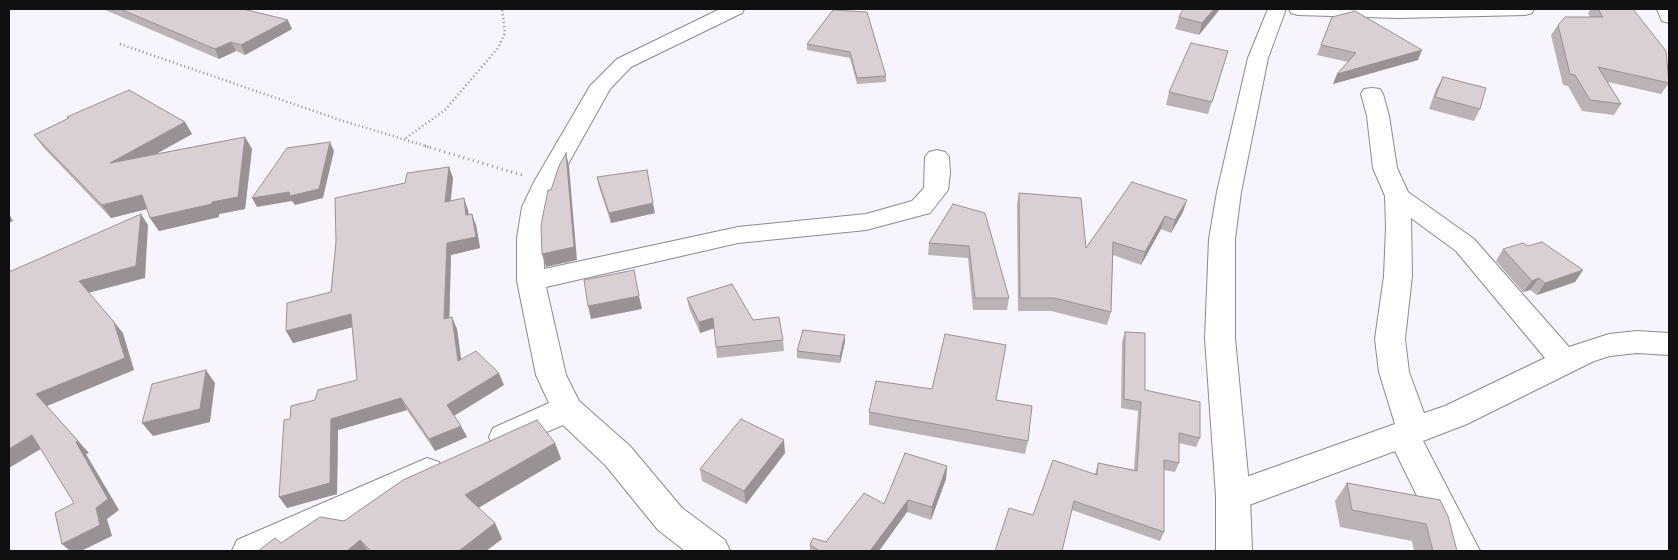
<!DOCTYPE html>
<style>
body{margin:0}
#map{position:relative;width:1678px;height:560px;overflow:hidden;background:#f8f4fd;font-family:"Sofia Sans Condensed",sans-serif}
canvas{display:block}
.frame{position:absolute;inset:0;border:10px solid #100f12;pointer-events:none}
</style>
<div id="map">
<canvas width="1678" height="560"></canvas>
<div class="frame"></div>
</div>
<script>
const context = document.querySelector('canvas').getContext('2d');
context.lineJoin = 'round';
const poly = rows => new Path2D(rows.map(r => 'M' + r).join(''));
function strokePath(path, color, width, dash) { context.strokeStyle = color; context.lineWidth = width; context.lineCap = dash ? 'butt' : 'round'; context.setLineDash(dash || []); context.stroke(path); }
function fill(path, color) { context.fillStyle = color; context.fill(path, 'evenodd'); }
const minor = poly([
 [720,9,744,9,742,13,631,67,610,89,558,182,548,207,543,238,544,269,738,227,866,214,912,201,924,188,925,157,929,152,937,150,945,152,949,157,950,173,948,190,930,213,866,230,738,243,546,287,566,375,579,401,630,446,682,508,725,540,730,551,685,551,658,530,606,466,563,425,505,450,493,446,489,437,493,428,549,403,536,375,517,281,517,238,522,207,534,182,590,86,617,59,720,9],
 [1289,9,1534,9,1532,13,1525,15,1398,18,1298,15,1291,13,1289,9],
 [1657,9,1669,9,1669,23,1662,21,1657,9],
 [1372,88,1380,89,1383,94,1389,116,1397,168,1408,192,1474,239,1569,347,1609,334,1637,331,1669,333,1669,355,1637,353,1610,356,1594,361,1467,424,1423,441,1480,551,1444,551,1395,451,1233,511,1221,506,1216,496,1221,486,1395,424,1379,372,1375,339,1384,276,1386,227,1385,196,1373,168,1367,116,1361,94,1364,89,1372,88],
 [1411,218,1456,251,1545,358,1445,406,1424,413,1409,372,1405,339,1412,276,1411,218],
 [427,458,439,462,444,472,439,482,287,551,232,551,237,540,427,458]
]);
const secondary = poly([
 [1268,9,1286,9,1268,58,1241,192,1235,239,1235,338,1250,496,1252,551,1216,551,1216,496,1205,338,1209,239,1217,192,1248,58,1268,9]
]);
strokePath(minor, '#8d8991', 2);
strokePath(secondary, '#8d8991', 2);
strokePath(poly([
 [120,44,337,119,429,147],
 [406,138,445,110,498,48,505,33,502,9]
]), '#8e8b92', 2.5, [1, 3]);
strokePath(poly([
 [425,146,522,175]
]), '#8e8b92', 3, [1, 4]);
fill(minor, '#fff');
fill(secondary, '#fff');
fill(poly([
 [103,9,243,9,292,29,245,55,236,51,219,59],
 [1183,9,1220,9,1199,35,1175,29,1179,17],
 [1591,9,1633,9,1669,83,1661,94,1608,82,1621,104,1614,115,1582,111,1568,86,1563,85,1551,35,1558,25,1590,17,1588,13],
 [833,10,886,76,886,82,857,84,850,58,807,50,807,44],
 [1332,17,1418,60,1333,84,1337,74,1348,62,1317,55],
 [1228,51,1208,114,1166,105,1169,92],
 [1443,77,1480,109,1474,121,1429,109,1436,89],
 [67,117,185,122,192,134,156,154,245,137,252,149,245,209,219,214,219,217,159,231,150,218,147,209,111,218,43,147,34,135,68,119],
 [449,167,453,178,451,201,468,210,469,215,476,225,480,248,451,255,449,318,457,329,461,359,504,385,454,416,467,437,435,451,407,410,338,430,337,494,287,508,290,419,315,400,357,380,352,327,293,343,331,292,336,242,405,183],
 [597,177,655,213,611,223,599,187],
 [1132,182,1183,212,1171,233,1161,229,1141,265,1113,255,1111,312,1107,325,1051,311,1018,311,1017,205,1019,193,1086,248],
 [953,204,1009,298,1007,310,973,310,968,258,928,255,929,243],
 [1528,246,1583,270,1575,282,1537,295,1530,290,1523,292,1496,261,1503,249],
 [687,298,753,320,783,340,784,351,717,358,714,328,700,333,689,308],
 [1125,332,1145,390,1200,438,1196,447,1179,443,1179,463,1175,472,1164,470,1164,532,1160,541,1072,510,1033,515,1095,474,1098,463,1134,470,1138,411,1121,408,1122,342],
 [845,342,840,363,797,358,797,351],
 [869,412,1028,441,1025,454,869,425],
 [555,443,561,459,478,508,495,523,502,539,486,551,258,551,344,521],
 [785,453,746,504,702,481,700,469],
 [947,466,946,479,931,520,907,512,879,551,810,551,810,545,826,542],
 [1347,483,1440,500,1457,551,1414,551,1412,541,1340,527,1335,501]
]), '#bbb2b5');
fill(poly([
 [1214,9,1220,9,1199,35,1202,23],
 [288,20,292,29,245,55,241,45],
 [231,42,236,51,219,59,215,49],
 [1422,50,1418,60,1333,84,1337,74],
 [185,122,192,134,118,175,110,163],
 [245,137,252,149,245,209,219,214,219,217,159,231,150,218,212,202],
 [330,142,334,151,323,198,295,205,292,201,257,207,252,198,289,192],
 [566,153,569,166,577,260,546,267,542,254],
 [449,167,453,178,449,214,445,202],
 [142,195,151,208,111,218,102,205],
 [464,198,468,210,470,227,466,215],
 [1187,200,1183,212,1171,233,1175,220],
 [653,203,655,213,611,223,609,213],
 [9,214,13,221,9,223],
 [141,214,148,225,145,278,88,293,79,281],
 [472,214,476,225,480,248,451,255,449,331,444,319,447,243],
 [1165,216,1161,229,1141,265,1145,252],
 [1583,270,1575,282,1537,295,1545,283],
 [1539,278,1530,290,1523,292,1532,281],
 [639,296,642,309,591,319,588,306],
 [351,314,357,326,293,343,286,331],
 [452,317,457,329,463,373,458,361],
 [713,318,715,328,700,333,699,322],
 [114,322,123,333,134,370,47,406,89,453,86,454,119,510,107,519,112,536,81,551,70,551,62,544,100,525,36,394],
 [845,335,845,342,840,363,840,356],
 [206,370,215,383,210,422,153,436,142,423],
 [499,373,504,385,452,417,447,405],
 [401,398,407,410,338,430,337,494,287,508,279,497,331,419],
 [461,426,467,437,435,451,429,439],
 [32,435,44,447,9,468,9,449],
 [784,440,785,453,746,504,744,491],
 [555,443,561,459,473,511,465,495],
 [947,466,946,479,931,520,932,507],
 [908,500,907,512,879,551,870,551],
 [495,523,502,539,486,551,459,551],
 [360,540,368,551,347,551]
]), '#999194');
const building = poly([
 [120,9,243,9,288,20,241,45,231,42,215,49,120,9],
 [1183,9,1214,9,1202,23,1179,17,1183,9],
 [1598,9,1633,9,1666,51,1669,83,1598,67,1621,104,1590,100,1575,75,1570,74,1558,25,1565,17,1603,17,1598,9],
 [833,10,867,12,886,76,857,78,850,52,807,44,833,10],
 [1355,11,1422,50,1337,74,1356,53,1321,45,1332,17,1355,11],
 [1191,43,1228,51,1212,102,1169,92,1191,43],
 [1443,77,1486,88,1480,109,1435,97,1443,77],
 [129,90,185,122,110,163,245,137,238,197,212,202,212,204,150,218,142,195,102,205,34,135,69,118,67,117,129,90],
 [330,142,319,189,290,196,289,192,252,198,287,148,330,142],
 [566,153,574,247,542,254,541,225,548,190,551,190,559,166,566,153],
 [449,167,445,202,464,198,466,215,472,214,476,237,447,243,444,319,452,317,458,361,476,351,499,373,447,405,461,426,429,439,401,398,331,419,330,483,279,497,284,420,290,419,291,406,315,400,318,390,357,380,351,314,286,331,287,303,331,292,336,242,335,198,405,183,407,173,449,167],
 [647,170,653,203,609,213,597,177,647,170],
 [1132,182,1187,200,1175,220,1165,216,1145,252,1113,242,1111,312,1054,298,1020,298,1019,193,1081,198,1086,248,1132,182],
 [953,204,985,213,1009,298,975,298,969,246,929,243,953,204],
 [141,214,136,266,79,281,114,322,125,358,36,394,78,441,76,442,108,499,96,508,100,525,62,544,55,513,74,503,32,435,9,449,9,272,141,214],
 [1542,242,1583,270,1545,283,1539,278,1532,281,1503,249,1523,243,1528,246,1542,242],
 [634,270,639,296,588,306,584,280,634,270],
 [732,284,753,320,779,317,783,340,716,347,713,318,699,322,687,298,732,284],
 [803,330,845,335,840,356,797,351,803,330],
 [1125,332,1145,333,1145,390,1200,402,1200,438,1179,433,1179,463,1164,460,1164,532,1074,501,1062,551,995,551,1009,508,1033,515,1053,460,1097,475,1098,463,1137,471,1141,402,1124,399,1125,332],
 [945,334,1006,345,996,400,1032,406,1028,441,869,412,876,381,932,389,945,334],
 [206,370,200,409,142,423,152,384,206,370],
 [741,419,784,440,744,491,700,469,741,419],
 [537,420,555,443,465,495,495,523,459,551,371,551,360,540,347,551,258,551,275,538,281,543,320,517,344,521,403,480,537,420],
 [905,453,947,466,932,507,908,500,870,551,820,551,810,545,813,538,826,542,864,493,884,504,905,453],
 [1347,483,1440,500,1448,516,1457,551,1433,551,1426,524,1352,510,1347,483]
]);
fill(building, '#dacfd3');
strokePath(building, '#999194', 1);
</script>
